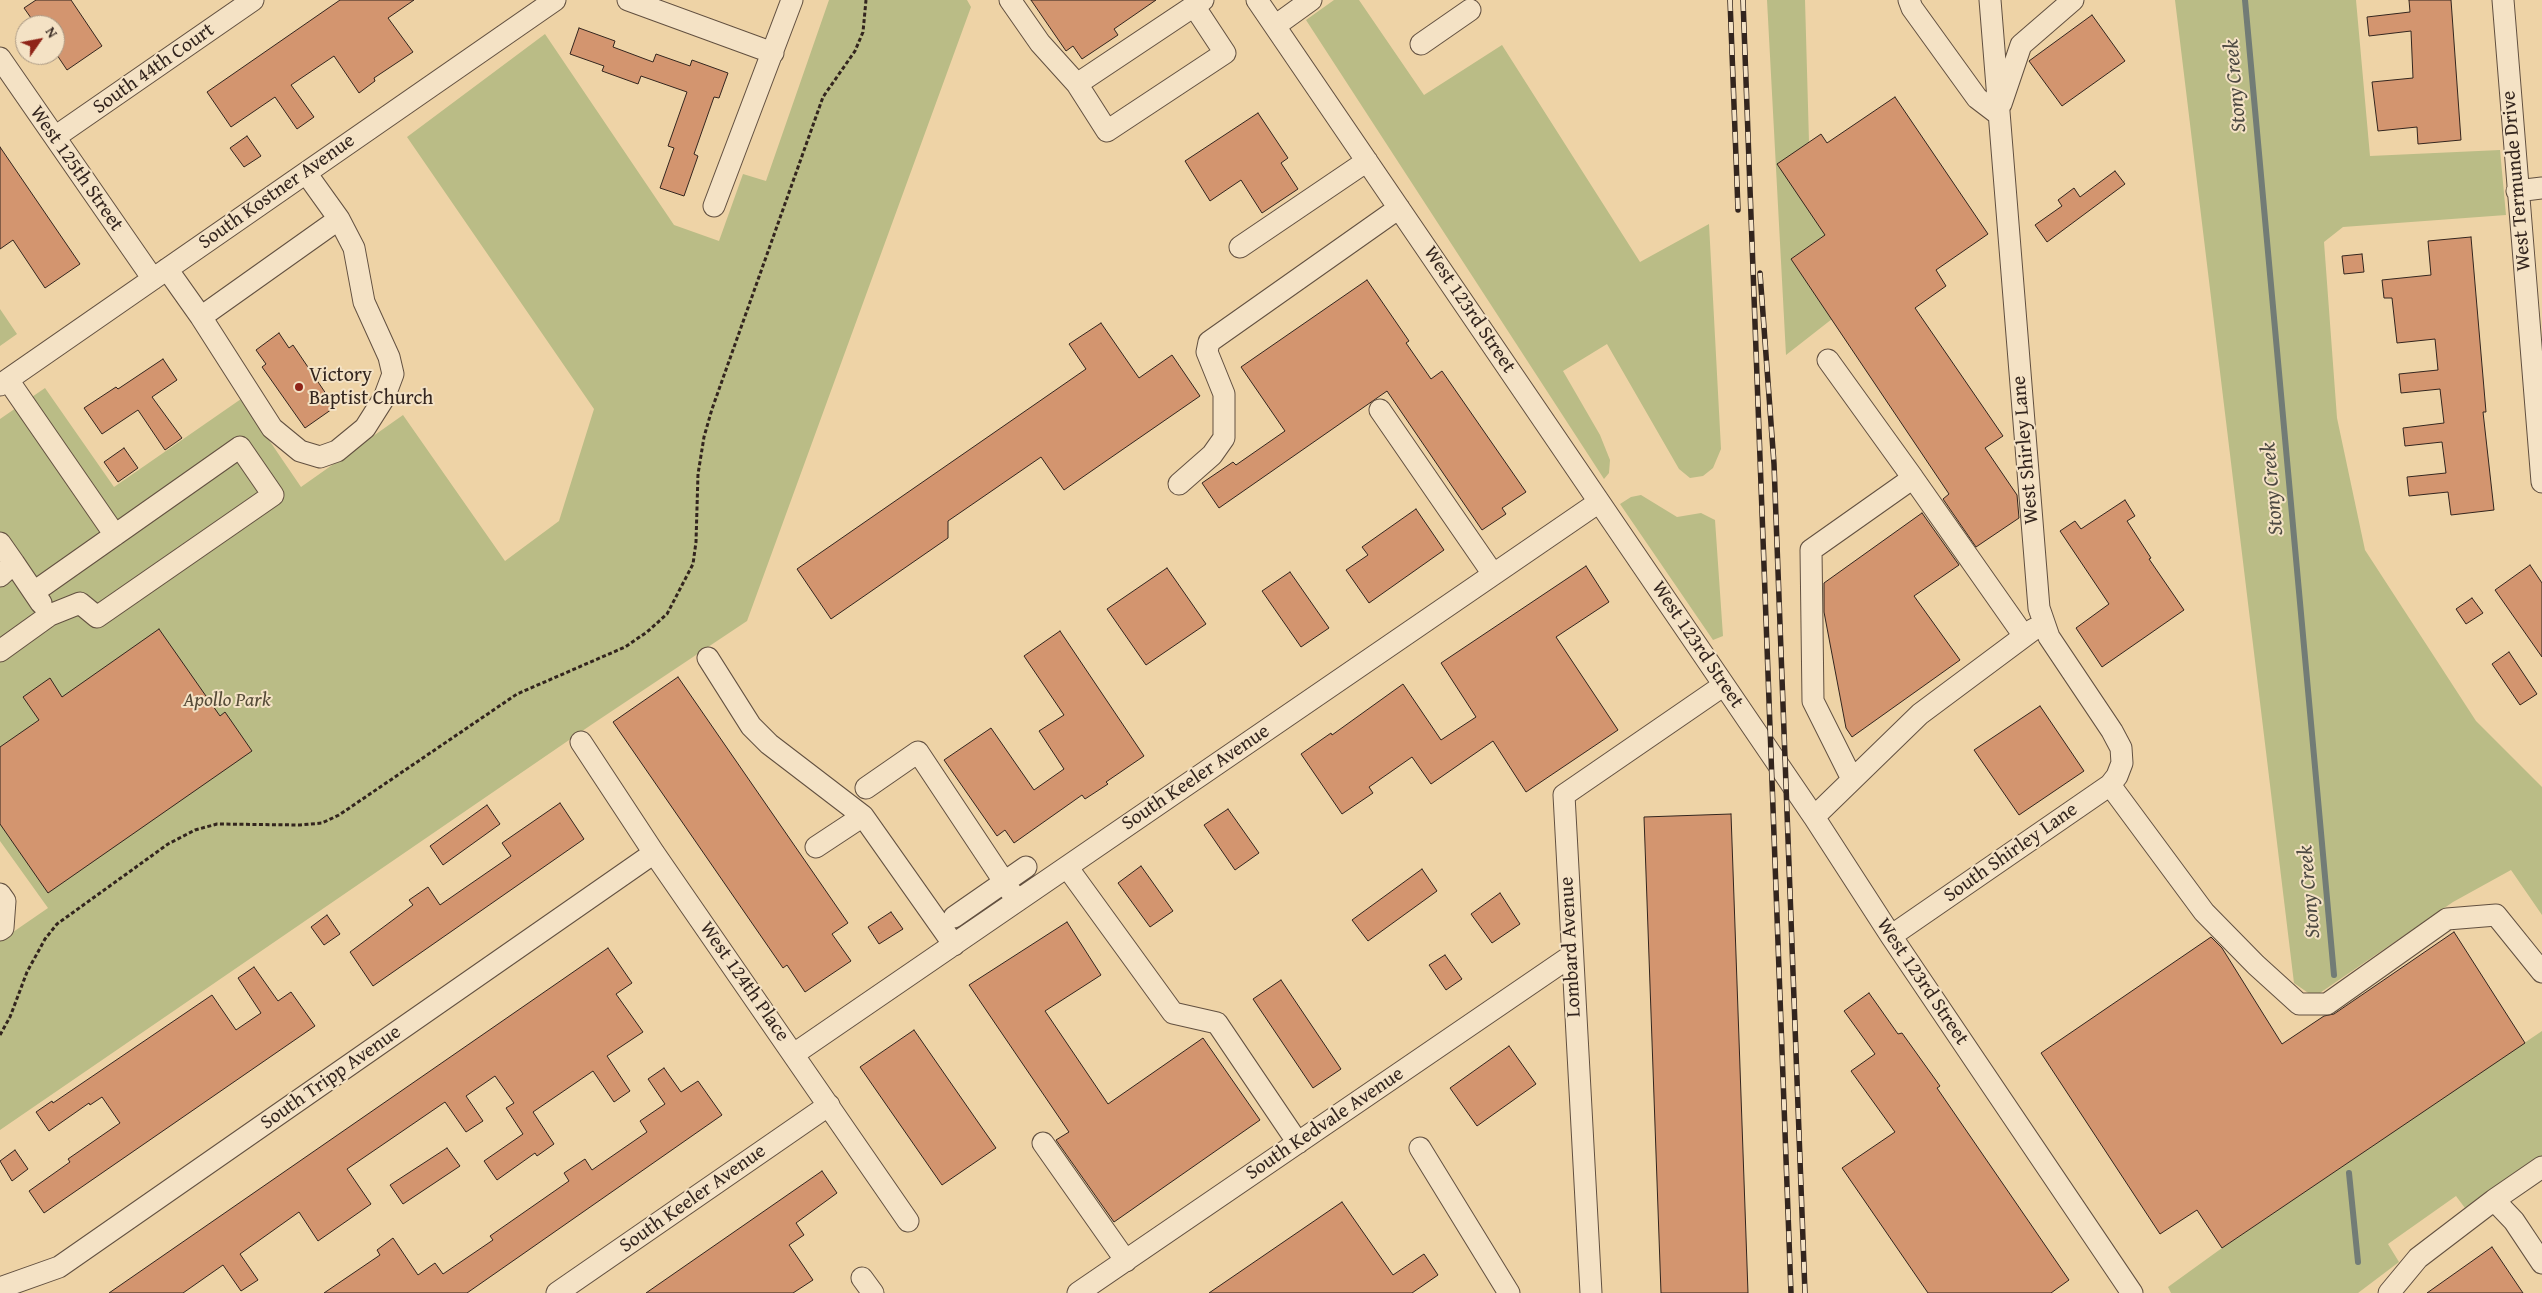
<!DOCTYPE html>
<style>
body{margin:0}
#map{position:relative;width:2542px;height:1293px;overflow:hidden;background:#eed3a6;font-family:"Gentium Book Plus",serif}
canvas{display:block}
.north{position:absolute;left:15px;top:15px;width:50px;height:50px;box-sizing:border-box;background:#f4e2c5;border:1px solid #a79682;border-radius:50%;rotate:57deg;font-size:14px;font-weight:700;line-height:20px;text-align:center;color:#33251e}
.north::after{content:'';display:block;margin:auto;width:18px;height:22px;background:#8f2418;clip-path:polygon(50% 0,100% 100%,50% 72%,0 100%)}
</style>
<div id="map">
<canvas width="2542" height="1293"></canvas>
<div class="north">N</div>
</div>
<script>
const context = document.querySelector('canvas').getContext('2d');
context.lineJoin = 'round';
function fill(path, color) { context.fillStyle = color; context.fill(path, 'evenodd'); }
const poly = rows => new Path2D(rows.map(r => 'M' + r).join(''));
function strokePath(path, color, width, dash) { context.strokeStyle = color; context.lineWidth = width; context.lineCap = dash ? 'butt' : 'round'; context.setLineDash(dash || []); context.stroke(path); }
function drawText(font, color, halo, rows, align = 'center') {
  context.font = font + ' "Gentium Book Plus",serif'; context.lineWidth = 4; context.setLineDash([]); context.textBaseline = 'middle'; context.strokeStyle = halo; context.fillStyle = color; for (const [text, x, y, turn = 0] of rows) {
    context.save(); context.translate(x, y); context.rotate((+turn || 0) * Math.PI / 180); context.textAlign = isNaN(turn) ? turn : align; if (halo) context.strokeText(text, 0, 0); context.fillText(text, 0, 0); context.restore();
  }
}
fill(poly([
 [829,0,967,0,971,7,747,621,591,725,0,1130,0,941,48,908,0,841,0,419,45,388,114,487,241,399,301,487,403,415,505,561,559,521,594,409,407,137,545,34,674,225,719,241,743,174,766,181],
 [1334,0,1359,0,1424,95,1502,45,1640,262,1709,224,1721,449,1713,468,1703,476,1690,478,1679,469,1607,344,1563,371,1600,435,1610,460,1609,473,1604,479,1306,20],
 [1767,0,1805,0,1809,142,1825,235,1791,259,1832,319,1786,355],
 [2175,0,2356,0,2370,156,2500,150,2506,215,2343,227,2324,242,2337,418,2365,550,2476,721,2542,787,2542,915,2511,870,2453,902,2314,997,2294,983],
 [0,309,17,334,0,346],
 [1641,495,1677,517,1701,513,1715,520,1723,636,1713,640,1620,504,1631,497],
 [2542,1031,2542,1156,2465,1208,2456,1196,2388,1244,2399,1262,2358,1293,2171,1293,2168,1287,2222,1248]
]), '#babc86');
strokePath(poly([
 [2245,0,2334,975],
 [2349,1173,2358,1262]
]), '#727c76', 6);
const building = poly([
 [36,0,71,0,102,46,67,70,55,52,55,25,36,25,24,8,36,0],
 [340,0,414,0,388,18,413,52,374,78,375,81,359,93,334,56,291,85,314,117,297,129,275,97,231,127,207,92,340,0],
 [1031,0,1156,0,1114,29,1118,35,1082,59,1073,46,1066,51,1031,0],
 [2409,0,2451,0,2461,140,2418,144,2417,127,2378,131,2372,82,2413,78,2411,31,2369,36,2367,17,2410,12,2409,0],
 [2092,15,2125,61,2062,106,2029,61,2092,15],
 [579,28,615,41,613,47,653,62,656,54,690,66,692,60,728,73,719,98,714,97,694,154,698,156,684,196,660,188,674,148,668,146,687,92,641,76,638,84,602,71,604,66,570,54,579,28],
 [1895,97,1988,234,1936,270,1946,286,1915,308,2003,436,1985,448,2017,495,2019,518,1976,547,1943,499,1949,494,1791,259,1825,235,1777,164,1821,134,1827,143,1895,97],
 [1258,113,1288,158,1281,163,1298,189,1262,213,1241,180,1210,201,1185,161,1258,113],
 [247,136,261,156,244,167,230,148,247,136],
 [0,147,80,264,45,288,13,240,0,249,0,147],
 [2115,171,2125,184,2047,242,2035,225,2062,206,2058,200,2074,188,2080,197,2115,171],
 [2471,237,2486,412,2483,412,2494,510,2451,515,2448,492,2409,496,2407,477,2446,473,2442,442,2405,446,2403,428,2444,423,2440,389,2401,393,2399,374,2438,370,2435,339,2397,343,2392,298,2384,298,2382,280,2431,275,2428,241,2471,237],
 [2362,254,2364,272,2344,274,2342,256,2362,254],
 [1367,280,1409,341,1406,343,1431,379,1442,371,1526,492,1502,508,1506,514,1482,530,1387,391,1219,508,1202,483,1233,462,1236,465,1285,431,1241,367,1367,280],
 [1101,323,1139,378,1172,355,1200,396,1064,490,1041,457,948,521,948,538,831,619,797,569,1086,369,1069,344,1101,323],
 [279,333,289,348,293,345,335,407,305,428,262,367,266,364,256,350,279,333],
 [163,359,177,380,152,397,182,438,165,450,138,410,102,434,84,408,116,387,118,389,163,359],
 [124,448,138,468,118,482,104,462,124,448],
 [2125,500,2135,516,2127,521,2151,558,2149,559,2184,610,2102,667,2076,628,2109,604,2060,531,2075,521,2081,529,2125,500],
 [1416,509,1444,550,1369,603,1346,570,1368,555,1362,547,1416,509],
 [1922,513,1959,565,1914,596,1960,660,1852,737,1846,728,1824,612,1824,583,1922,513],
 [2530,565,2542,583,2542,657,2495,590,2530,565],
 [1586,566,1609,602,1556,637,1618,730,1526,792,1493,741,1431,784,1412,757,1369,787,1373,793,1342,814,1301,754,1331,733,1332,735,1403,684,1441,740,1476,717,1441,663,1586,566],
 [1167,568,1206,624,1146,665,1107,609,1167,568],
 [1290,572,1329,628,1301,647,1262,591,1290,572],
 [2472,598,2483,613,2466,624,2456,609,2472,598],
 [159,629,220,716,225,712,252,751,48,893,0,824,0,747,39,720,23,697,50,678,62,697,159,629],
 [1060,631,1144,756,1106,782,1108,784,1085,799,1082,795,1014,843,1005,830,997,836,944,760,991,728,1034,790,1064,769,1039,731,1064,715,1024,656,1060,631],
 [2509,652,2537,694,2520,705,2492,664,2509,652],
 [678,677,848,923,832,934,851,961,805,992,787,965,783,968,613,722,678,677],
 [2040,706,2084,771,2019,815,1974,750,2040,706],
 [560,803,584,839,373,986,350,952,413,905,409,900,428,887,440,905,511,856,502,843,560,803],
 [487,805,500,824,443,865,430,846,487,805],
 [1228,809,1259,853,1235,870,1204,825,1228,809],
 [1731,814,1748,1293,1661,1293,1644,817,1731,814],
 [1141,866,1173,911,1150,927,1118,883,1141,866],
 [1422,869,1437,891,1368,941,1352,920,1422,869],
 [1500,893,1520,924,1492,943,1471,914,1500,893],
 [891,912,903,929,879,944,868,927,891,912],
 [327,915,340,934,324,945,311,927,327,915],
 [1067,922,1101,975,1045,1011,1108,1104,1203,1038,1260,1120,1114,1222,1056,1140,1069,1132,969,985,1067,922],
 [2454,932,2525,1043,2222,1248,2197,1210,2160,1234,2041,1053,2211,937,2222,948,2282,1044,2324,1016,2334,1014,2454,932],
 [608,948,632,983,616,994,643,1032,607,1056,630,1091,614,1102,593,1071,533,1112,554,1144,537,1156,535,1153,497,1180,484,1161,523,1134,506,1108,514,1103,495,1076,466,1096,483,1121,466,1132,445,1102,347,1169,371,1204,318,1241,299,1212,240,1254,258,1280,241,1291,223,1265,183,1293,109,1293,608,948],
 [1445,955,1462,979,1446,990,1429,965,1445,955],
 [254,967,278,1001,291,992,315,1026,44,1213,29,1191,70,1162,68,1159,120,1123,102,1097,90,1105,89,1103,49,1131,36,1112,52,1101,53,1103,212,995,236,1030,261,1013,238,978,254,967],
 [1281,980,1341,1069,1313,1088,1253,999,1281,980],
 [1869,993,1898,1034,1902,1033,1940,1086,1937,1088,2069,1280,2051,1293,1928,1293,1842,1168,1895,1132,1851,1071,1875,1054,1844,1011,1869,993],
 [914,1030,996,1148,942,1185,860,1067,914,1030],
 [1509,1046,1536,1084,1477,1126,1450,1088,1509,1046],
 [664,1068,681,1092,698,1081,722,1115,467,1293,324,1293,380,1255,377,1250,393,1238,418,1275,435,1263,443,1274,493,1240,490,1236,569,1181,564,1173,585,1159,592,1170,647,1132,640,1121,665,1104,648,1079,664,1068],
 [447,1148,460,1166,403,1204,390,1185,447,1148],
 [15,1150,28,1169,12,1181,0,1161,15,1150],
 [822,1171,837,1193,796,1223,804,1235,789,1245,813,1280,793,1293,646,1293,822,1171],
 [1342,1202,1393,1275,1424,1254,1438,1275,1412,1293,1209,1293,1342,1202],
 [2492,1247,2523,1293,2427,1293,2492,1247]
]);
fill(building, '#d3956f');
strokePath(building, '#33251e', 1);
const minor = poly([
 [628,0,773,53],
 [1010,0,1040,43,1077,84,1203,0],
 [1257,0,1814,817,1891,936,2132,1293],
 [1909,0,1912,8,1977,98,1998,114],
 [2503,0,2542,482],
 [1275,26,1311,0],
 [1421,44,1470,10],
 [0,58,153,279],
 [1077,84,1107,131,1225,53,1194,6],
 [2001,104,2021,45,2073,0],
 [55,137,253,0],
 [2517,191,2542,188],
 [714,206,792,0],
 [1240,247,1367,161],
 [167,269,201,317,339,219,306,173],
 [201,317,272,428,300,451,320,457,337,451,365,428,384,398,393,374,389,357,364,302,354,248,339,219],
 [1828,360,1913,478],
 [8,380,115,535],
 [0,385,555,0],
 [1380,410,1493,574],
 [1179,484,1212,455,1224,438,1224,394,1207,352,1209,342,1399,208],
 [0,543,14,563,0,576],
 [14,563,41,603],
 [0,651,50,615,80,603,97,617,273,495,240,447,34,592],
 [708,658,751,726,769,744,863,816,954,945],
 [581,742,654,853,908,1221],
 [1852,779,1813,701,1811,550,1913,478,2024,636],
 [2110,785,2204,912,2256,965,2299,1004,2327,1004,2447,919,2496,915,2542,972],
 [866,788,918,752,1017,901],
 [1814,817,1920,714,2034,629],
 [816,847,863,816],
 [1067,867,1173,1013,1217,1023,1298,1143],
 [0,894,5,901,3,928,0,930],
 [954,917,1026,867],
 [1891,936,2110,785,2117,776,2122,763,2121,748,2112,731,2049,637,2039,608,1990,0],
 [794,1054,1599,502],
 [1043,1143,1126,1261],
 [1420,1148,1509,1293],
 [2542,1167,2494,1200,2514,1221,2542,1263],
 [862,1278,873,1293],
 [0,1288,59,1267,654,853],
 [557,1293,829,1105],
 [1078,1293,1571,956],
 [1591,1293,1564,795,1724,685],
 [2389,1293,2418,1258,2494,1200]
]);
strokePath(minor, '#625040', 23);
strokePath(poly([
 [0,1035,10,1017,27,972,45,939,57,924,168,844,195,830,217,824,300,825,322,823,339,815,517,694,625,647,647,632,667,614,693,564,696,542,698,474,704,437,712,409,823,97,855,51,863,32,866,0]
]), '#33251e', 3, [4, 2.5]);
strokePath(minor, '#f4e2c5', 21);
const rail = poly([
 [1730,0,1738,210],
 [1743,0,1791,1293],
 [1760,273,1774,464,1805,1293]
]);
strokePath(rail, '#33251e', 5.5);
strokePath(rail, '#f4e2c5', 4, [11]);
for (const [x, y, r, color] of [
 [299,387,5,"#8f2418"]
]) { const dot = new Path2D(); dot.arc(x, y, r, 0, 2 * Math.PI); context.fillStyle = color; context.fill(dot); strokePath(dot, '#f4e2c5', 2); }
drawText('20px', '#33251e', '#f4e2c5', [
 ["South 44th Court",154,69,-35],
 ["West 125th Street",76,169,55],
 ["West Termunde Drive",2517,181,-95],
 ["South Kostner Avenue",277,192,-35],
 ["West 123rd Street",1469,310,56],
 ["West Shirley Lane",2026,450,-95],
 ["West 123rd Street",1697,645,56],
 ["South Keeler Avenue",1196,778,-34],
 ["South Shirley Lane",2011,853,-35],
 ["Lombard Avenue",1571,947,-93],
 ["West 124th Place",744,982,55],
 ["West 123rd Street",1922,982,56],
 ["South Tripp Avenue",331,1078,-35],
 ["South Kedvale Avenue",1325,1124,-34],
 ["South Keeler Avenue",693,1199,-35]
]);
drawText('20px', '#33251e', '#f4e2c5', [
 ["Victory",309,376],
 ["Baptist Church",309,399]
], 'left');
drawText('italic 20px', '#554b38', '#f4e2c5', [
 ["Apollo Park",227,701]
]);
drawText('italic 21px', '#4d4942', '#f4e2c5', [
 ["Stony Creek",2236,86,-95],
 ["Stony Creek",2273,489,-95],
 ["Stony Creek",2310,892,-95]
]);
</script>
